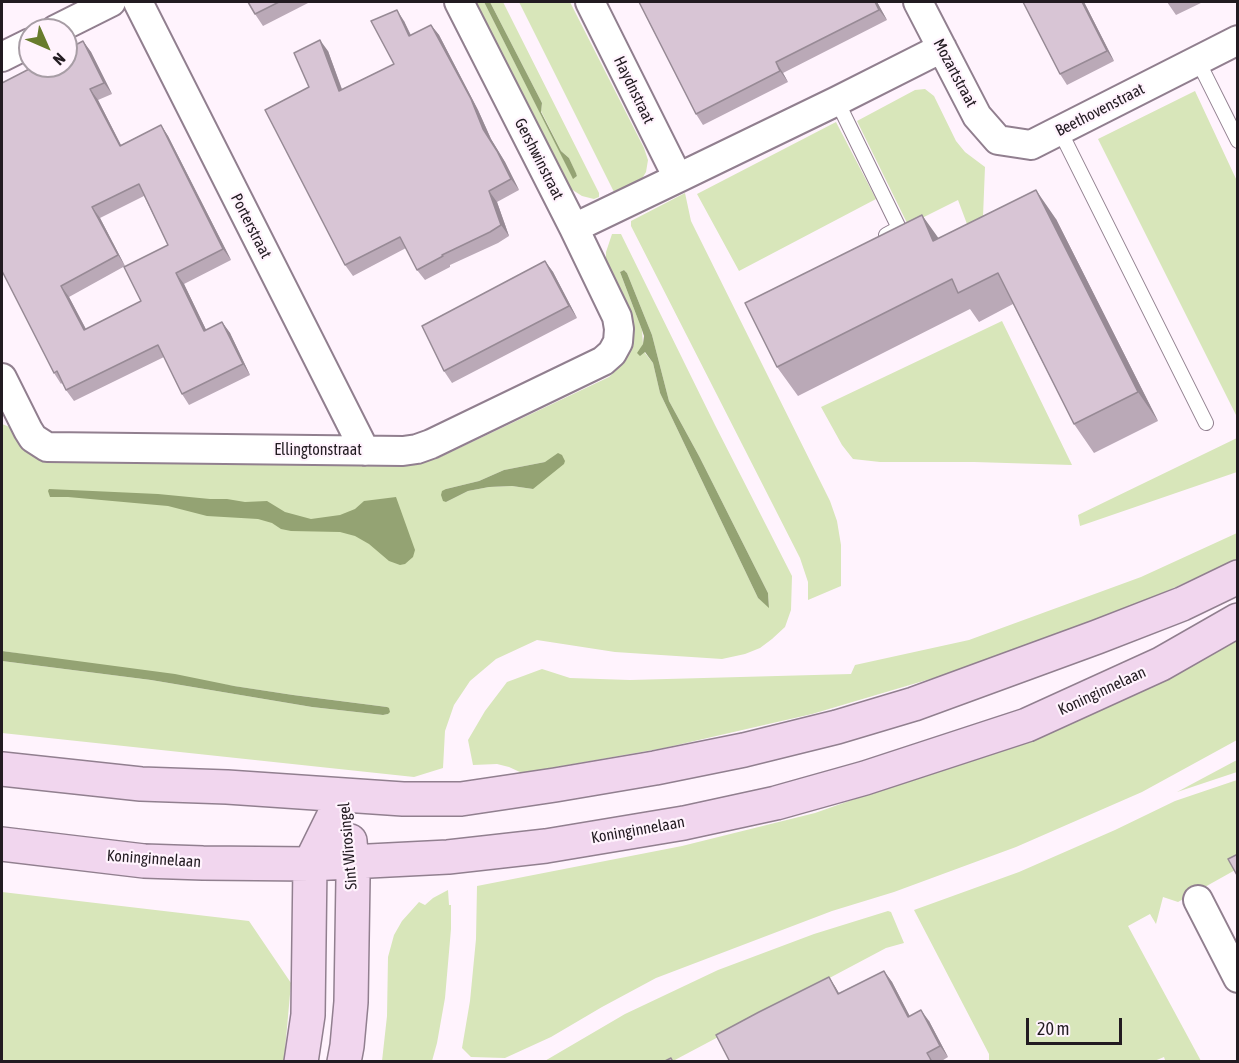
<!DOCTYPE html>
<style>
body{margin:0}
#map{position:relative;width:1239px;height:1063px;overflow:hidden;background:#fff3fd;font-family:"Asap Condensed",sans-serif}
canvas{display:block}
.frame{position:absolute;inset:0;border:3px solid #221b21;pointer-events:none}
.north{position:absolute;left:18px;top:18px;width:60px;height:60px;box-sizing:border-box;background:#fff3fd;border:2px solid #a79da5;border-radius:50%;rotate:135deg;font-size:16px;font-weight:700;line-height:24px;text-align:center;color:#221b21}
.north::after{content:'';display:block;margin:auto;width:21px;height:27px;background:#687c2d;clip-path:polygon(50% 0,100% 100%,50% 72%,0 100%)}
.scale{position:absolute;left:1026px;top:1018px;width:96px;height:27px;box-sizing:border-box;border:3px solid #221b21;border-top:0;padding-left:8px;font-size:18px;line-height:21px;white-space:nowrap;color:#221b21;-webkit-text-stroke:4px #fff3fd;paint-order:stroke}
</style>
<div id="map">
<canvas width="1239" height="1063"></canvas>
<div class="frame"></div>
<div class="north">N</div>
<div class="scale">20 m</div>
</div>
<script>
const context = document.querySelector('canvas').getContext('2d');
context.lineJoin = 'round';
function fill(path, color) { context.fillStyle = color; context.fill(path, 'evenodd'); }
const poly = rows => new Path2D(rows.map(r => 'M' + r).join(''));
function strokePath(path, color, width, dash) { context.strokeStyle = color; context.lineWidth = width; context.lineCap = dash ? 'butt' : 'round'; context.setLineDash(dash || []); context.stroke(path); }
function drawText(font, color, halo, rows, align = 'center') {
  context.font = font + ' "Asap Condensed",sans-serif'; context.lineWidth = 4.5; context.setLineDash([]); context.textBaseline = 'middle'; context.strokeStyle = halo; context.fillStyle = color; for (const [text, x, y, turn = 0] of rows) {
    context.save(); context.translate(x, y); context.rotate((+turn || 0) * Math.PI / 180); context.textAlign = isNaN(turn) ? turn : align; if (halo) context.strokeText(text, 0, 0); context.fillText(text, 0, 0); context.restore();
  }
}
fill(poly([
 [470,2,484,2,573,178,577,176,569,158,561,151,541,111,542,103,490,2,503,2,599,193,599,197,594,199,582,196,568,187],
 [519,2,570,2,644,148,648,160,646,172,640,182,616,194,614,192],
 [925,89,934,96,956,141,965,152,985,167,983,217,967,224,958,200,908,225,857,121,915,90],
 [1195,91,1237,181,1237,417,1098,139],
 [836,122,876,199,739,271,697,194],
 [685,193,691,221,830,501,837,521,841,545,841,586,808,600,808,582,800,558,631,226,631,221],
 [612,234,621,234,715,425,792,576,791,610,785,627,772,639,760,648,745,654,722,659,615,652,537,640,496,659,470,681,454,705,445,731,443,768,414,777,2,733,2,661,151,680,312,707,383,715,388,714,387,707,293,695,2,651,2,424,15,429,28,451,412,463,436,459,609,377,623,363,630,329,606,269,606,252],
 [624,270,627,273,652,335,669,401,699,456,768,593,769,607,758,598,660,393,653,363,641,348,643,344,642,330,620,272],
 [545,462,533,489,512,486,489,487,468,491,446,502,446,489,479,481,504,470],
 [1002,321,1072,465,974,462,880,462,853,459,842,445,821,407],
 [1237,438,1237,472,1080,526,1078,515],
 [1237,533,1237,559,1132,607,984,663,812,714,664,748,522,773,509,767,497,764,473,765,468,740,485,711,507,682,542,669,570,678,630,680,851,674,855,665,969,640,1141,577],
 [1237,636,1237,740,1142,792,1016,847,894,892,832,911,656,978,602,1007,551,1037,505,1058,471,1057,462,1048,470,1001,476,939,477,886,682,846,815,813,1005,746],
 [1237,760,1237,772,1177,792,1235,761],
 [1237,780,1237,869,1178,902,1163,897,1156,924,1150,914,1128,926,1201,1061,1160,1061,1165,1060,1164,1057,1152,1062,989,1061,989,1054,914,910,1019,872,1115,830,1175,801],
 [448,890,449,905,451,905,451,929,445,998,437,1043,432,1061,382,1061,387,1016,388,957,394,935,402,921,419,902,425,905,433,898],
 [2,892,249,921,291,983,284,1061,2,1061],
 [888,911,891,912,904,943,886,948,673,1061,543,1062,625,1014,718,970,814,934]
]), '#d8e6ba');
fill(poly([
 [484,2,490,2,542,103,541,112,561,151,569,158,576,173,577,176,573,179],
 [624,270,627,273,652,335,669,401,699,456,768,593,769,608,758,598,660,393,653,363,645,352,640,356,637,353,643,344,644,336,642,330,620,272],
 [558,453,562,455,565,461,564,464,533,489,512,486,489,487,468,491,446,502,443,501,441,495,442,491,446,489,479,481,504,470,545,462],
 [49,489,158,494,210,499,227,499,245,502,267,501,285,512,311,519,340,515,355,509,364,501,396,497,415,550,413,557,405,564,400,565,389,561,369,544,355,536,340,532,291,531,281,529,272,523,258,519,207,516,168,506,68,497,50,497,48,491],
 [2,651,175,674,234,686,293,695,387,707,389,708,390,712,388,714,383,715,312,707,151,680,2,661]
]), '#94a373');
const lane = poly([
 [1198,61,1238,141],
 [837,101,899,228,886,235],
 [1060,131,1206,423]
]);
const street = poly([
 [138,2,365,451],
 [590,2,678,178,837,101,942,48],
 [918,2,977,116,998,140,1031,145,1238,40],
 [55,30,111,2],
 [2,57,30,43],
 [574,228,678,178],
 [2,378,28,430,33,438,47,447,403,451,417,449,431,444,603,361,612,353,618,342,619,329,617,317,574,228,459,2],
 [1198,900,1238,978]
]);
const secondary = poly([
 [2,769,141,784,227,787,403,799,461,799,555,785,655,768,744,750,837,727,914,704,1097,637,1182,604,1238,577],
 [2,844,144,861,203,863,310,864,448,857,546,846,684,823,776,803,865,778,1027,725,1161,664,1238,620],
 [301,1062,308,1015,310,864,344,795],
 [344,1062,347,1046,351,1002,353,878,350,841]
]);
strokePath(lane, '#917f8f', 16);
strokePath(street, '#917f8f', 32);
strokePath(secondary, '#917f8f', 36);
strokePath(lane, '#fff', 14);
strokePath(street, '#fff', 28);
strokePath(secondary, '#f1d6ee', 33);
fill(poly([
 [248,2,310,2,263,26,255,14],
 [639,2,877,2,887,20,783,73,788,82,703,125,696,114],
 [1023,2,1084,2,1114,61,1067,85,1060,74],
 [1167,2,1203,2,1176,15],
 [404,21,411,35,431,25,439,35,478,110,491,139,505,162,519,190,497,202,509,236,498,243,450,265,450,267,425,280,417,270,406,248,353,276,345,265,309,87,328,51,342,89,394,64],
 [83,41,91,52,112,94,98,100,121,145,161,125,168,136,231,260,184,284,206,330,222,322,230,333,250,375,189,405,182,394,164,357,74,401,66,390,62,383,61,384,54,373],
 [144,196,168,245,141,301,86,329,69,297,125,266,100,218],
 [1056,219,1158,421,1094,453,1074,424,1013,304,979,322,970,309,798,396,777,367,939,239],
 [545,261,553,272,577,318,452,383,444,371],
 [884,971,892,982,910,1017,929,1021,948,1057,940,1062,730,1062,829,977,839,993]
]), '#baa9b7');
fill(poly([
 [875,2,877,2,887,20,879,10],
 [1082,2,1084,2,1114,61,1107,51],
 [397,10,404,21,416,47,409,36],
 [431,25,439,35,478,110,491,139,505,162,519,190,511,179,483,129],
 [320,40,328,51,346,101,339,91],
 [83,41,91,52,112,94,104,83],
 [776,62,783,73,788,82,780,71],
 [90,89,98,100,127,157,120,146],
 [161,125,168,136,231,260,223,249],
 [1036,190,1056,219,1158,421,1138,392],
 [489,191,497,202,509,236,501,225],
 [92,207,100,218,125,266,118,255],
 [922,215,942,243,933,241],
 [545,261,553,272,577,318,569,306],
 [176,273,184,284,212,342,204,331],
 [61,286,69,297,92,341,84,330],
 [222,322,230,333,250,375,243,364],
 [884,971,892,982,916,1028,908,1017],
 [829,977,836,988,845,1005,838,994],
 [921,1010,929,1021,948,1057,940,1046]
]), '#978a95');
const building = poly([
 [248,2,279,2,255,14,248,2],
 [639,2,875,2,879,10,776,62,780,71,696,114,639,2],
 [1023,2,1082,2,1107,51,1060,74,1023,2],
 [397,10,409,36,431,25,471,99,483,129,497,151,511,179,489,191,501,225,490,232,442,255,443,256,417,270,400,237,345,265,265,110,309,87,294,53,320,40,339,91,394,64,371,21,397,10],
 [83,41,104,83,90,89,120,146,161,125,223,249,176,273,204,331,222,322,243,364,182,394,158,345,66,390,57,371,54,373,2,271,2,83,35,66,66,66,66,50,83,41],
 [139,184,168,245,124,267,141,301,84,330,61,286,118,255,92,207,139,184],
 [1036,190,1138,392,1074,424,998,273,958,293,952,279,777,367,745,303,922,215,933,241,1036,190],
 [545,261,569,306,444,371,422,326,545,261],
 [1238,854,1238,877,1228,859,1238,854],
 [884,971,908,1017,921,1010,940,1046,927,1053,931,1060,927,1062,730,1062,716,1035,759,1012,829,977,838,994,884,971],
 [671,1058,673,1062,663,1062,671,1058]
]);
fill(building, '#d8c5d5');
strokePath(building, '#978a95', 1.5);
drawText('16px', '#221b21', '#fff3fd', [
 ["Mozartstraat",955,73,62],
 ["Haydnstraat",634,90,64],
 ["Beethovenstraat",1100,110,-27],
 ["Gershwinstraat",539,159,63],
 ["Porterstraat",251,226,63],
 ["Ellingtonstraat",318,450],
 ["Koninginnelaan",1102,691,-25],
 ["Koninginnelaan",638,830,-10],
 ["Sint Wirosingel",348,846,-95],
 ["Koninginnelaan",154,859,4]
]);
</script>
